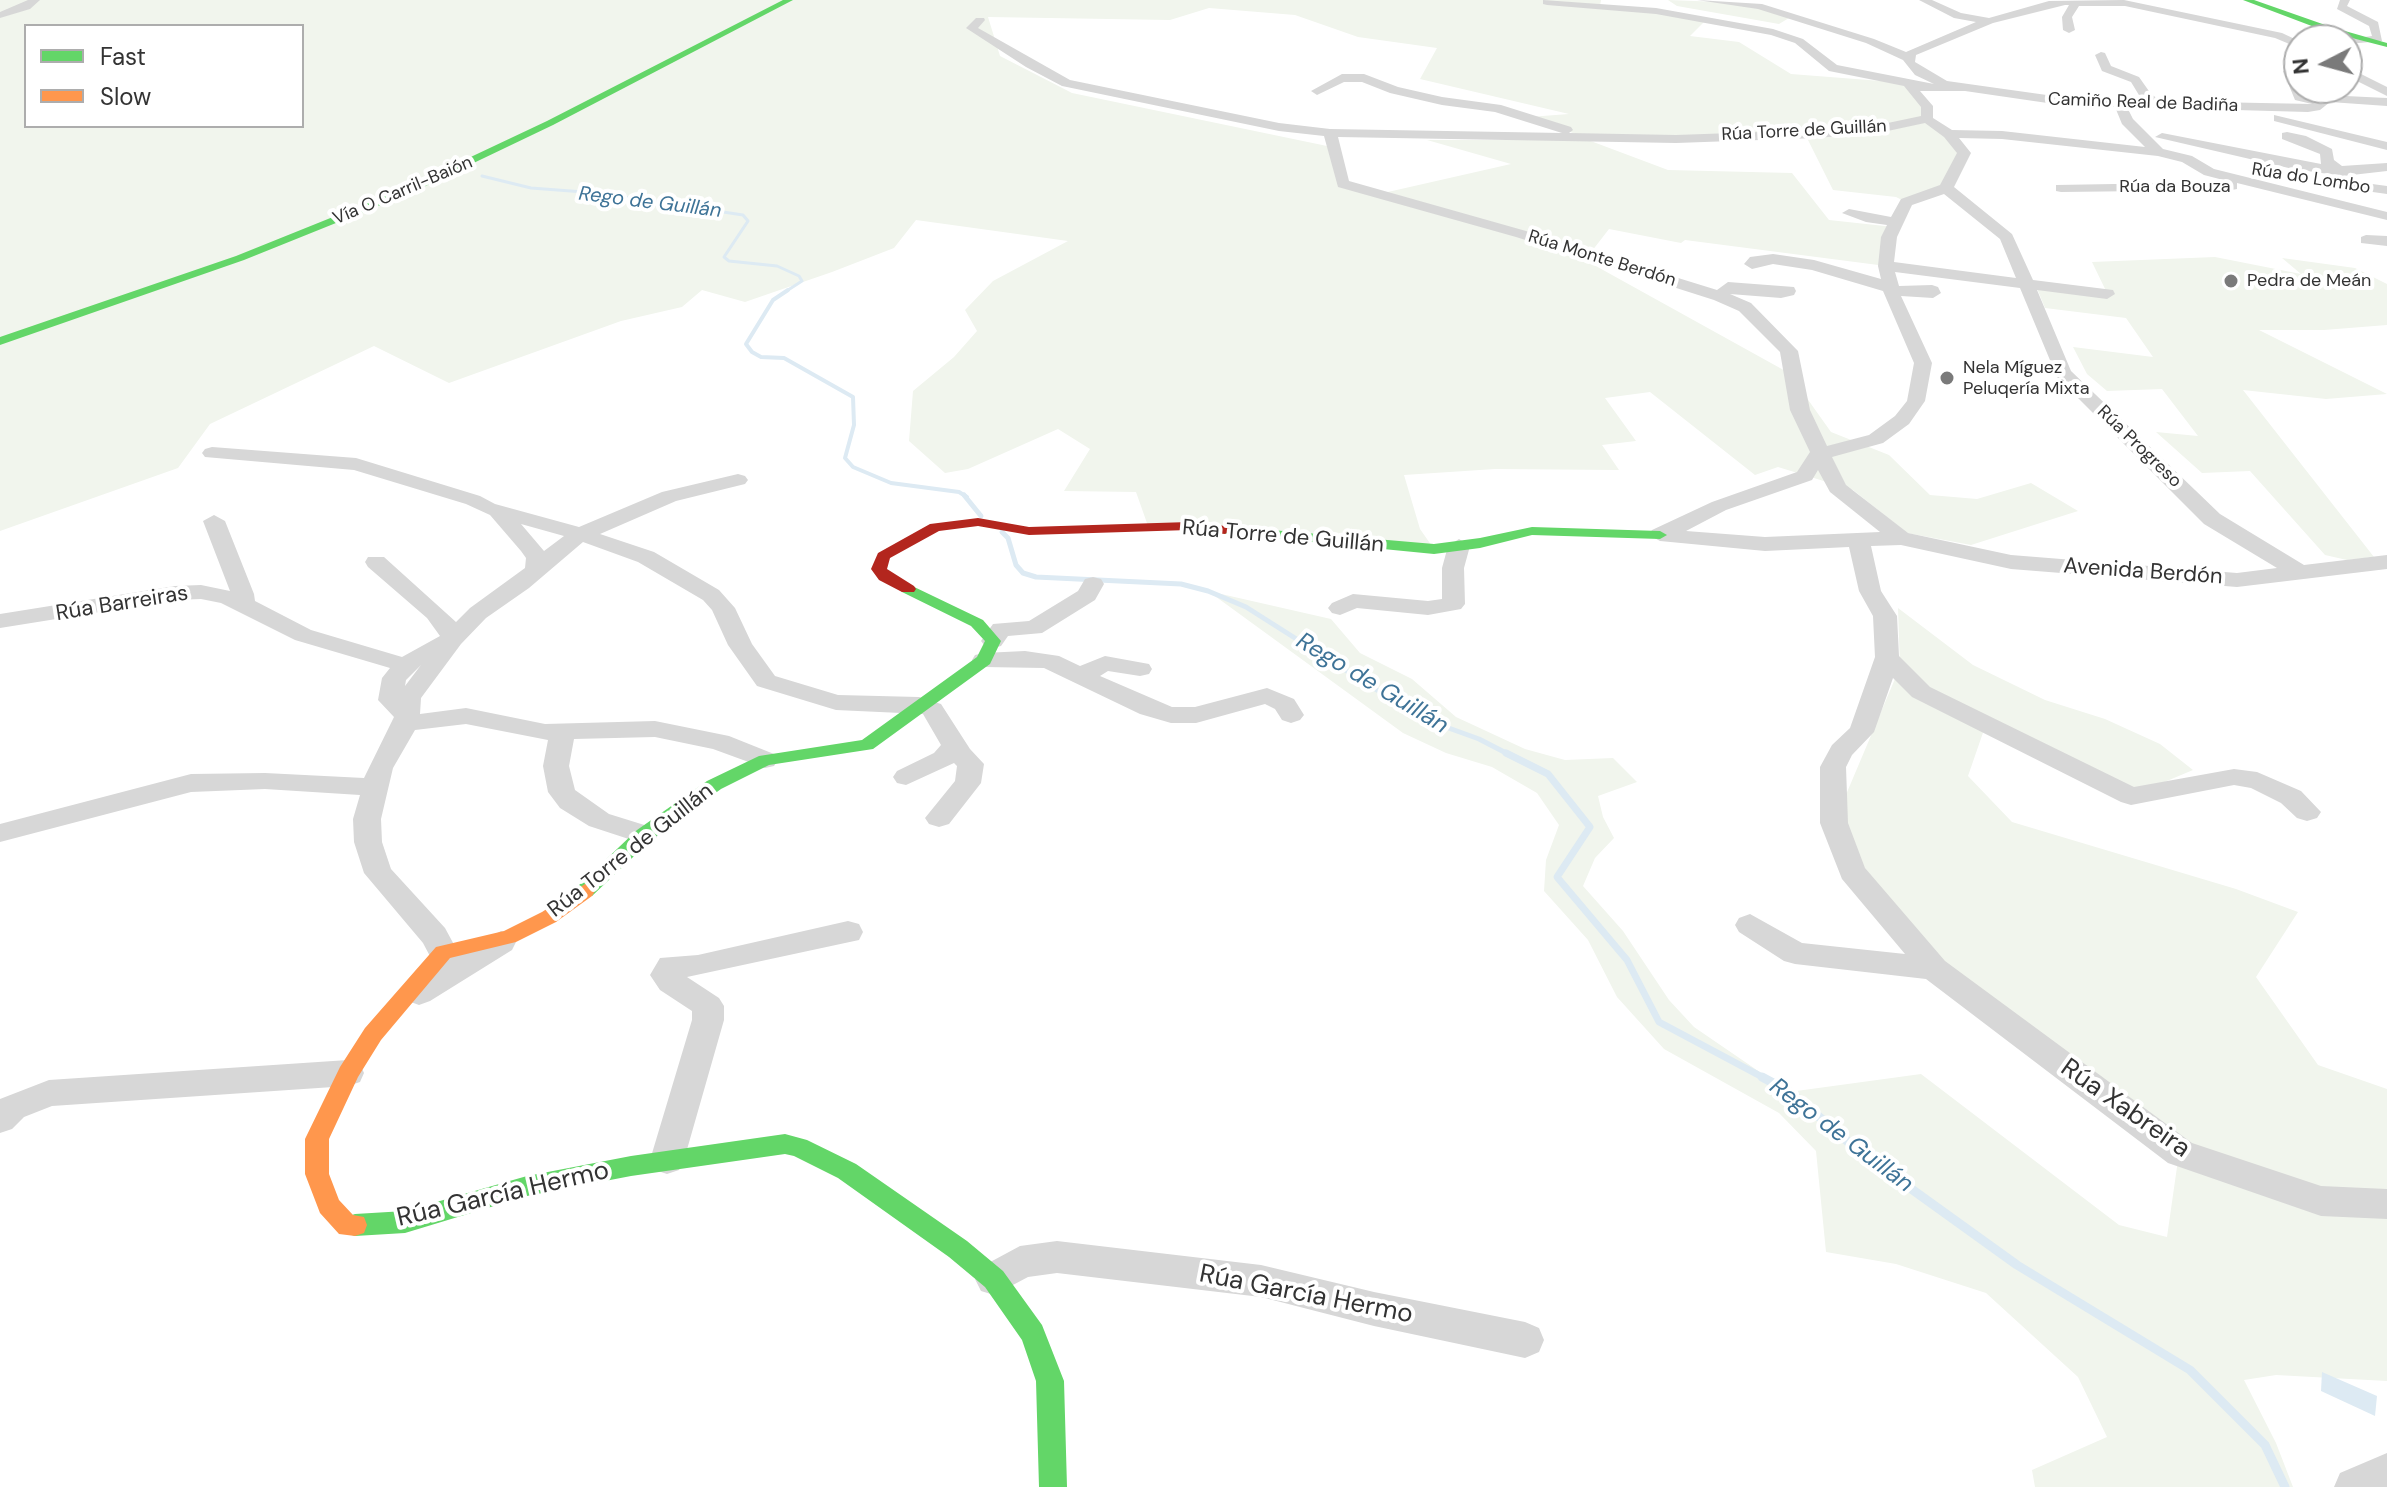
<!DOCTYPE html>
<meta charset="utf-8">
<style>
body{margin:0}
#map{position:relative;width:2387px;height:1487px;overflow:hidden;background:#fff;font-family:"DM Sans",sans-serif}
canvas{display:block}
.legend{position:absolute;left:24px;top:24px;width:280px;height:104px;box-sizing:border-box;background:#fff;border:2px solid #adadad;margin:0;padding:10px 14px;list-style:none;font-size:24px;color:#333}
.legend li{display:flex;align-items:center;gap:16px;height:40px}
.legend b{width:40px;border:2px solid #adadad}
.north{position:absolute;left:2283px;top:24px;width:80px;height:80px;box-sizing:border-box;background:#fff;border:2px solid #adadad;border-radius:50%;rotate:264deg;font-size:22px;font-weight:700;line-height:32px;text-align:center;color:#333}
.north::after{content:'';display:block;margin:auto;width:28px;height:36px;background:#7a7a7a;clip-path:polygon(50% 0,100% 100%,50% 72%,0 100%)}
</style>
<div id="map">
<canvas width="2387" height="1487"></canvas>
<ul class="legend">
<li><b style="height:10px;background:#63d668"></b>Fast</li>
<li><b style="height:10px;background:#ff974d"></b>Slow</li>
</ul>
<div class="north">N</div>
</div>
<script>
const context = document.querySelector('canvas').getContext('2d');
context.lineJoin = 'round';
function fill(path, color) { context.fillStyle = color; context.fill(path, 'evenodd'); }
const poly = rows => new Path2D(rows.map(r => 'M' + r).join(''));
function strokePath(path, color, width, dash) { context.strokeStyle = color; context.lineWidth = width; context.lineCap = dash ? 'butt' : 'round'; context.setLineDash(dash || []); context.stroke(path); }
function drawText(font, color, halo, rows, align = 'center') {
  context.font = font + ' "DM Sans",sans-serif'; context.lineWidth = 8; context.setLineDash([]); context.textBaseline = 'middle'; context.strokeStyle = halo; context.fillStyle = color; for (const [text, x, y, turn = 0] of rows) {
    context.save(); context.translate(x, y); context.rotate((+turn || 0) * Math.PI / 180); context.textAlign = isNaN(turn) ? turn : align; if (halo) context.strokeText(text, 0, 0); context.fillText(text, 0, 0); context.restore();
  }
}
fill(poly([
 [0,0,1601,0,1600,6,1706,20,1690,36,1739,42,1791,74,1907,83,1920,98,1927,120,1964,153,1952,180,1906,202,1896,197,1833,190,1805,134,1584,137,1529,117,1569,114,1420,79,1437,48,1358,37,1295,15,1209,8,1170,20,988,17,1000,56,1072,93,1327,146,1343,184,1379,194,1511,164,1427,140,1588,140,1668,170,1792,173,1829,220,1894,227,1886,266,1685,240,1681,243,1609,229,1585,260,1789,373,1831,432,1889,455,1930,495,1977,499,2031,483,2078,511,1971,545,1907,533,1853,490,1778,467,1755,475,1650,392,1605,398,1636,441,1602,445,1619,470,1495,469,1404,475,1420,529,1434,549,1148,526,1136,492,1064,491,1090,449,1058,429,968,469,945,473,909,441,913,391,954,357,977,331,965,310,993,281,1068,241,916,220,894,248,832,272,745,302,702,290,682,307,621,321,449,383,374,346,210,424,178,468,0,531],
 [26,26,302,26,302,126,26,126],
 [1668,0,1721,2,1794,15,1779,24,1677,6],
 [2215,257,2301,274,2282,258,2355,268,2387,284,2387,325,2324,330,2259,330,2387,394,2326,399,2243,390,2374,557,2347,560,2325,555,2250,471,2202,473,2156,432,2198,436,2162,389,2107,391,2087,374,2073,347,2153,357,2126,318,2045,308,2036,286,2107,293,2092,262],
 [1208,591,1331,619,1360,653,1412,679,1456,717,1525,749,1565,760,1613,758,1637,782,1598,796,1603,817,1614,838,1595,858,1583,886,1623,931,1669,1000,1694,1027,1789,1092,1921,1074,2119,1225,2167,1237,2179,1153,1934,969,1834,823,1900,667,1898,608,1973,665,2045,700,2105,719,2160,744,2193,770,2131,796,1986,724,1968,776,2012,822,2236,889,2298,912,2256,977,2318,1065,2387,1089,2387,1381,2276,1375,2244,1380,2276,1443,2293,1487,2035,1487,2032,1470,2107,1437,2078,1377,1986,1293,1896,1264,1826,1252,1816,1151,1779,1113,1664,1049,1617,997,1588,940,1544,891,1546,860,1559,825,1537,793,1492,767,1446,753,1403,733]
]), '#f1f5ed');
fill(poly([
 [2322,1372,2377,1396,2375,1416,2321,1391]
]), '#ddeaf3');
strokePath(poly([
 [482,176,531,188,597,193,743,215,748,221,724,257,729,261,777,266,799,276,802,281,785,292]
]), '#ddeaf3', 3);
strokePath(poly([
 [788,290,773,300,746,344,752,352,761,357,784,358,853,397,854,425,845,458,853,467,891,483,959,492,967,497]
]), '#ddeaf3', 4);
strokePath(poly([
 [964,495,981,516],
 [1002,532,1008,538,1016,565,1023,573,1036,577,1181,584,1208,591,1246,607,1421,718,1479,739,1510,755]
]), '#ddeaf3', 5);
strokePath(poly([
 [1506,753,1548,774,1590,827,1557,877,1627,960,1659,1022,1766,1079]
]), '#ddeaf3', 7);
strokePath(poly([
 [1762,1077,1790,1092,1860,1152,2017,1265,2190,1370,2265,1445,2285,1487]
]), '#ddeaf3', 9);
fill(poly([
 [28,0,40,0,30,9,0,18,0,12,28,0],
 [1543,0,1656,8,1773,29,1803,39,1837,65,1934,84,1915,75,1903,60,1866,43,1758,9,1697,0,1762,4,1874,39,1906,52,1976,22,1954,18,1919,0,1932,0,1961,13,1989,18,2049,1,2124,0,2282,33,2299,41,2299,48,2275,38,2125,6,2079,6,2072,17,2075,30,2069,33,2063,30,2062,17,2069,5,2065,5,1993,23,1916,55,1915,62,1947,81,2068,98,2142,100,2131,82,2102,71,2095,55,2101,52,2105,53,2111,66,2139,77,2151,94,2161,101,2312,104,2295,100,2283,71,2299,66,2299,74,2296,74,2299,88,2304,94,2387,98,2387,106,2330,102,2320,110,2308,112,2127,107,2133,119,2163,149,2192,156,2214,169,2387,212,2387,220,2237,183,2237,189,2232,190,2061,192,2056,191,2056,185,2231,182,2204,175,2182,162,2158,156,2002,139,1959,138,1971,153,1954,187,2012,234,2033,280,2113,290,2115,294,2107,299,2037,290,2071,371,2220,514,2304,565,2387,555,2387,569,2237,587,2011,569,1901,545,1871,546,1881,591,1897,616,1899,656,1930,687,2134,787,2234,769,2257,772,2301,791,2321,812,2317,818,2307,821,2297,818,2281,803,2251,788,2234,785,2131,805,2121,802,1912,697,1893,678,1874,732,1852,755,1846,767,1848,823,1865,868,1945,961,2192,1143,2321,1186,2387,1189,2387,1219,2321,1216,2168,1163,1926,979,1795,964,1784,961,1739,932,1735,925,1739,918,1750,914,1802,943,1905,954,1842,879,1820,823,1820,767,1832,745,1850,728,1875,657,1873,616,1859,591,1849,547,1765,551,1660,541,1649,535,1652,530,1712,502,1797,472,1810,452,1790,410,1780,352,1739,311,1714,300,1516,237,1338,187,1324,136,1279,131,1062,86,1026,67,966,28,976,18,984,18,985,20,978,28,1070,80,1279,123,1330,129,1562,133,1495,112,1442,105,1390,93,1362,82,1344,82,1317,95,1311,91,1342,74,1364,74,1398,87,1442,97,1501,105,1571,127,1573,130,1569,133,1676,135,1817,130,1883,124,1921,116,1921,107,1904,86,1829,71,1795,43,1771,35,1656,14,1547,5,1543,4,1543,0],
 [1920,91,1965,91,2068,106,2115,107,2122,124,2145,147,2002,131,1952,130,1933,118,1933,106,1920,91],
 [1925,123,1944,137,1957,153,1940,185,1901,199,1891,217,1849,209,1842,213,1866,222,1887,225,1881,237,1878,266,1881,279,1814,260,1773,254,1750,257,1744,264,1752,269,1773,264,1812,270,1883,291,1914,363,1907,401,1895,416,1869,435,1827,446,1810,410,1798,351,1751,303,1730,294,1781,298,1794,295,1796,291,1794,287,1728,282,1717,290,1526,231,1349,181,1338,137,1676,143,1817,138,1883,132,1925,123],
 [1944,194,2000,239,2016,278,1894,262,1897,237,1912,205,1944,194],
 [1895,272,2020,288,2057,377,2204,524,2277,568,2237,573,2011,555,1908,533,1846,485,1832,457,1883,443,1909,424,1925,401,1932,363,1901,296,1933,298,1941,293,1938,287,1932,285,1899,286,1895,272],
 [1818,470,1830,492,1880,532,1765,537,1686,531,1726,510,1812,480,1818,470],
 [2340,0,2350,0,2347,6,2378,22,2382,41,2347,44,2347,40,2342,40,2372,36,2369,26,2337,9,2340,0],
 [2347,67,2387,87,2387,96,2347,76,2347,67],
 [2274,115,2387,142,2387,150,2274,121,2274,115],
 [2287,132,2306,136,2332,149,2334,160,2342,166,2387,163,2387,171,2343,176,2293,169,2155,137,2162,133,2321,164,2320,154,2282,139,2282,133,2287,132],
 [2335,179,2387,186,2387,194,2330,186,2330,180,2335,179],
 [2366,235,2387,236,2387,246,2361,243,2361,237,2366,235],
 [212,447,356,458,480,496,495,504,579,527,662,492,738,474,745,476,748,480,745,484,676,501,600,534,654,552,719,590,735,608,752,644,775,676,838,695,919,697,941,704,970,749,984,764,981,783,949,824,939,827,929,824,925,818,955,781,957,766,954,763,906,785,897,783,893,777,897,771,934,753,941,745,923,714,836,710,757,686,728,645,712,610,703,600,638,562,583,542,529,588,486,618,461,644,421,698,420,714,466,708,545,724,655,721,729,736,774,754,778,760,774,766,765,768,713,749,655,737,574,739,569,766,575,790,609,814,654,828,658,835,654,842,644,844,589,826,560,808,548,792,543,766,548,740,466,724,415,730,393,768,381,819,382,842,391,869,445,928,458,952,456,955,501,931,512,934,516,942,512,950,430,1001,419,1005,408,1001,403,993,408,985,444,962,432,960,423,943,364,873,354,842,353,819,360,795,265,789,191,792,0,842,0,824,191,774,265,773,364,778,394,717,378,700,382,678,390,668,295,640,221,603,201,599,175,600,0,628,0,614,175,586,201,585,230,591,203,521,214,515,225,521,254,594,255,601,311,630,402,657,440,636,427,618,368,567,365,562,368,557,384,557,456,622,470,608,525,568,526,558,521,551,490,515,466,504,354,470,205,457,202,453,205,449,212,447],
 [521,524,564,536,544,551,521,524],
 [421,665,405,686,406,680,421,665],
 [1459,539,1470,546,1464,568,1465,604,1461,609,1428,615,1357,608,1340,615,1332,613,1328,608,1332,603,1353,594,1428,601,1442,599,1442,568,1448,546,1459,539],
 [1093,577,1101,579,1104,584,1095,600,1042,633,1008,636,1001,646,993,648,985,646,981,641,993,624,1029,621,1078,591,1085,579,1093,577],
 [1025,651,1059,656,1080,666,1105,656,1149,664,1152,669,1149,674,1140,676,1108,671,1100,676,1172,707,1195,707,1267,688,1294,699,1304,715,1300,720,1291,723,1282,720,1275,709,1265,704,1196,723,1171,723,1140,714,1044,668,984,667,975,665,972,660,975,655,984,653,1025,651],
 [848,921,859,924,863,932,859,940,687,977,719,998,724,1006,724,1020,684,1160,679,1170,667,1174,655,1170,650,1160,692,1020,692,1011,660,990,650,975,660,958,698,955,848,921],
 [348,1060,360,1064,364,1073,360,1082,348,1086,52,1106,24,1117,12,1129,0,1133,0,1099,49,1080,348,1060],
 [1057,1241,1261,1265,1374,1292,1525,1322,1539,1328,1544,1340,1539,1352,1525,1358,1374,1326,1261,1297,1057,1273,1028,1277,994,1295,981,1291,975,1279,981,1267,1020,1246,1057,1241],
 [2387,1453,2387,1487,2334,1487,2340,1473,2387,1453]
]), '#d7d7d7');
fill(poly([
 [783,0,793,0,553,125,413,192,244,260,0,345,0,337,236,256,405,188,547,121,783,0],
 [2243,0,2254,0,2331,27,2387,43,2387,47,2325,31,2243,0],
 [1225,526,1434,544,1480,538,1532,527,1660,531,1667,535,1660,539,1532,535,1480,548,1434,554,1220,533,1218,530,1225,526],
 [908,584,983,620,1001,641,990,664,873,749,769,765,721,789,651,840,592,896,578,896,575,891,578,886,637,830,707,781,759,756,862,740,977,657,985,641,971,626,902,592,900,589,902,586,908,584],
 [785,1134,807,1140,856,1164,967,1241,1003,1271,1042,1325,1064,1381,1067,1487,1039,1487,1036,1381,1022,1340,985,1287,949,1257,838,1178,794,1156,785,1154,631,1176,527,1196,405,1233,355,1236,346,1233,343,1225,346,1217,355,1214,405,1211,527,1176,631,1156,785,1134]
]), '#63d668');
fill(poly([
 [585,884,592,886,595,891,592,896,556,922,516,942,450,958,381,1040,358,1077,329,1139,329,1174,339,1200,353,1215,364,1217,367,1225,364,1233,355,1236,339,1234,320,1213,305,1174,305,1139,340,1067,365,1028,436,947,504,931,542,912,585,884]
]), '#ff974d');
fill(poly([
 [978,518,1029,527,1189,522,1225,526,1232,530,1225,534,1189,530,1029,535,978,526,939,531,890,558,887,569,914,586,916,589,914,592,902,592,879,580,871,569,878,553,930,524,978,518]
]), '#b3261e');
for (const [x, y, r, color] of [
 [2231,281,8,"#7a7a7a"],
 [1947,378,8,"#7a7a7a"]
]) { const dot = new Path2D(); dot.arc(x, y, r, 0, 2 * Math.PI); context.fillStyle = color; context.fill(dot); strokePath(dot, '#fff', 3); }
drawText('18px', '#333', '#fff', [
 ["Camiño Real de Badiña",2143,103,2],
 ["Rúa Torre de Guillán",1804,131,-3],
 ["Rúa do Lombo",2311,179,9],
 ["Rúa da Bouza",2175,187],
 ["Vía O Carril-Baión",403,191,-23],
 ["Rúa Monte Berdón",1602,259,17],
 ["Rúa Progreso",2139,447,44]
]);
drawText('18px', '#333', '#fff', [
 ["Pedra de Meán",2247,281],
 ["Nela Míguez",1963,368],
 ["Peluqería Mixta",1963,389]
], 'left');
drawText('italic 20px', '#3e7397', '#fff', [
 ["Rego de Guillán",650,203,7]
]);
drawText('22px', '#333', '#fff', [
 ["Rúa Torre de Guillán",1283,537,5],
 ["Avenida Berdón",2143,572,4],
 ["Rúa Barreiras",122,604,-9],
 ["Rúa Torre de Guillán",631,851,-38]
]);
drawText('italic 24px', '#3e7397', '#fff', [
 ["Rego de Guillán",1372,684,31],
 ["Rego de Guillán",1841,1136,37]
]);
drawText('26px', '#333', '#fff', [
 ["Rúa Xabreira",2125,1109,35],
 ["Rúa García Hermo",503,1195,-13],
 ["Rúa García Hermo",1306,1295,11]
]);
</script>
